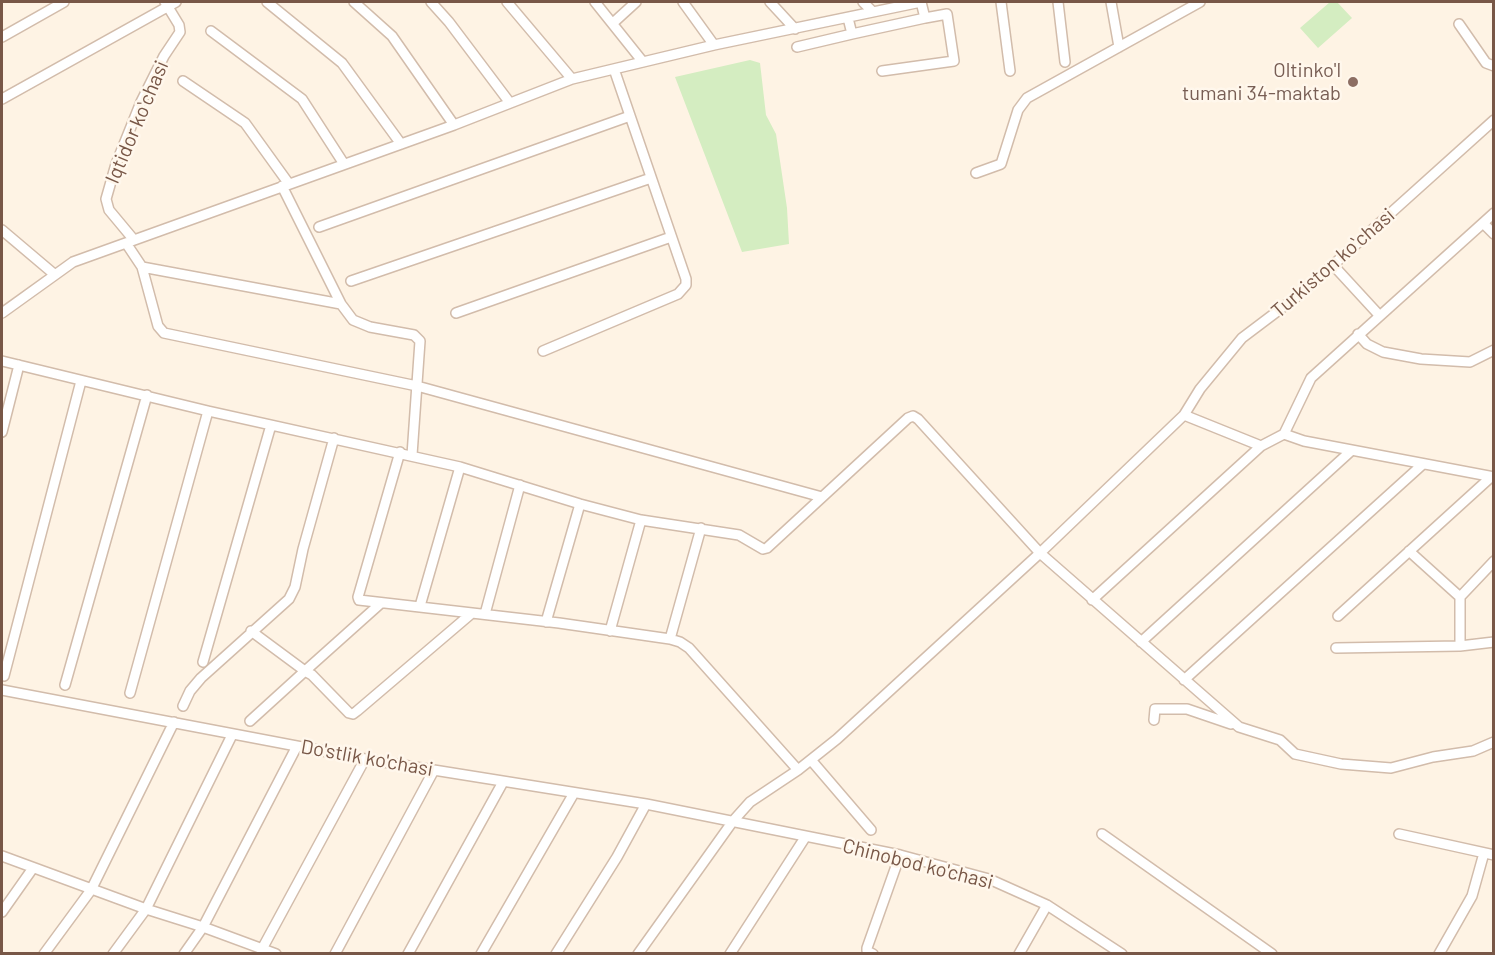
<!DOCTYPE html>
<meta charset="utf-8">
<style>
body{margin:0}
#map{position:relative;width:1495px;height:955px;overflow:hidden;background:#fef3e4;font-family:Barlow,sans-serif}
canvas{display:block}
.frame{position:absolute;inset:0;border:3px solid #785747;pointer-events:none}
</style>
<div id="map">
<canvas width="1495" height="955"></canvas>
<div class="frame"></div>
</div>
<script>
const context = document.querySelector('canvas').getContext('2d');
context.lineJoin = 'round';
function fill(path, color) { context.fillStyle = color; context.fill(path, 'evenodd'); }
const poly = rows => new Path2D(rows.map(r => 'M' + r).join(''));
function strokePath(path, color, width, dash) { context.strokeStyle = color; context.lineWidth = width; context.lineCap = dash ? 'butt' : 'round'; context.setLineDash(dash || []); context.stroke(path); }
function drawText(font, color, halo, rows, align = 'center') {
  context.font = font + ' Barlow,sans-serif'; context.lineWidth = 5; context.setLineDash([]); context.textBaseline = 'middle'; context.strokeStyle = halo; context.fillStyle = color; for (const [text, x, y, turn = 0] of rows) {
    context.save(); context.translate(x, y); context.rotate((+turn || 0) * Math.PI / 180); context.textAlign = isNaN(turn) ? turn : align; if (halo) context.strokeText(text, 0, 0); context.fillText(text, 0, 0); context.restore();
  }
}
fill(poly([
 [1330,2,1337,2,1352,18,1318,48,1300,28],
 [750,60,760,63,766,115,776,134,787,208,789,244,742,252,675,77]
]), '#d4edc1');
const minor = poly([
 [267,2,342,63,401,144],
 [354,2,392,36,454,125],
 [431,2,449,22,510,103],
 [507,2,572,79],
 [595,2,643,62],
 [683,2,714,45],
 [770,2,795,29],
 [863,2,873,12],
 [1001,2,1010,71],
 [1058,2,1065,62],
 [1111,2,1119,47],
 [613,23,636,2],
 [1459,24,1486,63,1494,66],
 [211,31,302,99,344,164],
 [852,34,925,18],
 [2,37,64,2],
 [797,47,852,34,848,18],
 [882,71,954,61,947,14,925,18,921,2],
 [183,81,245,123,289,184],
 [2,99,176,2],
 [976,173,1001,164,1018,110,1027,98,1200,2],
 [282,186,341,304,353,320,370,327,414,335,420,341,412,455],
 [1483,223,1494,234],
 [319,227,630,116],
 [2,230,54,274],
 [134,240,109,210,106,199,116,164,141,102,164,56,180,32,179,25,165,2],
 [126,243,142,267,158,326,164,333,417,386,822,497],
 [1333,265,1379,315],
 [142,267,341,304],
 [351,281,651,178],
 [2,313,73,262,454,125,572,79,714,45,921,2],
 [456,313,671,237],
 [1358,334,1367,344,1383,352,1421,359,1470,362,1494,350],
 [543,351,678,294,686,285,686,279,614,69],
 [2,361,208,411,460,467,580,504,641,520,739,535,763,549,767,548,908,418,913,416,918,419,1040,553,1239,727,1280,740,1295,754,1341,764,1391,768,1433,757,1473,751,1494,742],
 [1184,415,1261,446,1284,434,1304,441,1494,477],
 [2,432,19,365],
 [1284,434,1311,378,1494,213],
 [400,452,358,597,359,600,559,623,670,639,680,642,689,648,798,770],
 [1409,551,1460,597],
 [1092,600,1261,446],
 [381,603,305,671,312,675,349,713,353,714,357,711,472,613],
 [420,606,460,467],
 [485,614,520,485],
 [1338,616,1491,477],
 [546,622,580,504],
 [610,631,641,520],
 [670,639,701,528],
 [1141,642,1352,450],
 [1460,646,1460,597,1494,561],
 [1336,648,1460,646,1494,642],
 [203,662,271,425],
 [2,675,4,676,81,381],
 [1184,680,1423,464],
 [65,685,147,395],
 [2,690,365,759,646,804,900,855,989,879,1047,905,1122,954],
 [130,693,208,411],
 [183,706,190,691,201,678,289,599,295,587,303,549,334,438],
 [1154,720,1155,709,1187,709,1231,724],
 [250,721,305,671,251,631],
 [811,760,871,830],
 [1102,834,1272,954],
 [1399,834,1494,855],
 [2,856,146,909,203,927,276,954],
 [2,912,33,868],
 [262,949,365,759],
 [44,954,91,890,174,722],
 [113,954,146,909,232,735],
 [184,954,203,927,297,746],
 [335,954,434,770],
 [408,954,503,782],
 [481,954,574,793],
 [556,954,617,857,646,804],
 [638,954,733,821,750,802,798,770,837,739,1040,553,1184,415,1200,389,1242,338,1295,298,1333,265,1494,120],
 [730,954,806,836],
 [873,954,867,951,867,948,900,855],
 [1019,954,1047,905],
 [1439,954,1472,896,1484,853]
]);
strokePath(minor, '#d2bcab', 12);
strokePath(minor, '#fff', 9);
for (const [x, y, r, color] of [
 [1353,82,6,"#8d6e63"]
]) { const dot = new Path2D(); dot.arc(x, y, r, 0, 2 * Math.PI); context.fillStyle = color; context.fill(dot); strokePath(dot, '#fff7ec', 2); }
drawText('20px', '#785e54', '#fff7ec', [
 ["Oltinko'l",1341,70],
 ["tumani 34-maktab",1341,93]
], 'right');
drawText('20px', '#785747', '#fff7ec', [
 ["Iqtidor koʻchasi",137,122,-67],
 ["Turkiston koʻchasi",1333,263,-41],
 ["Do'stlik ko'chasi",367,758,10],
 ["Chinobod ko'chasi",918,864,14]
]);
</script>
